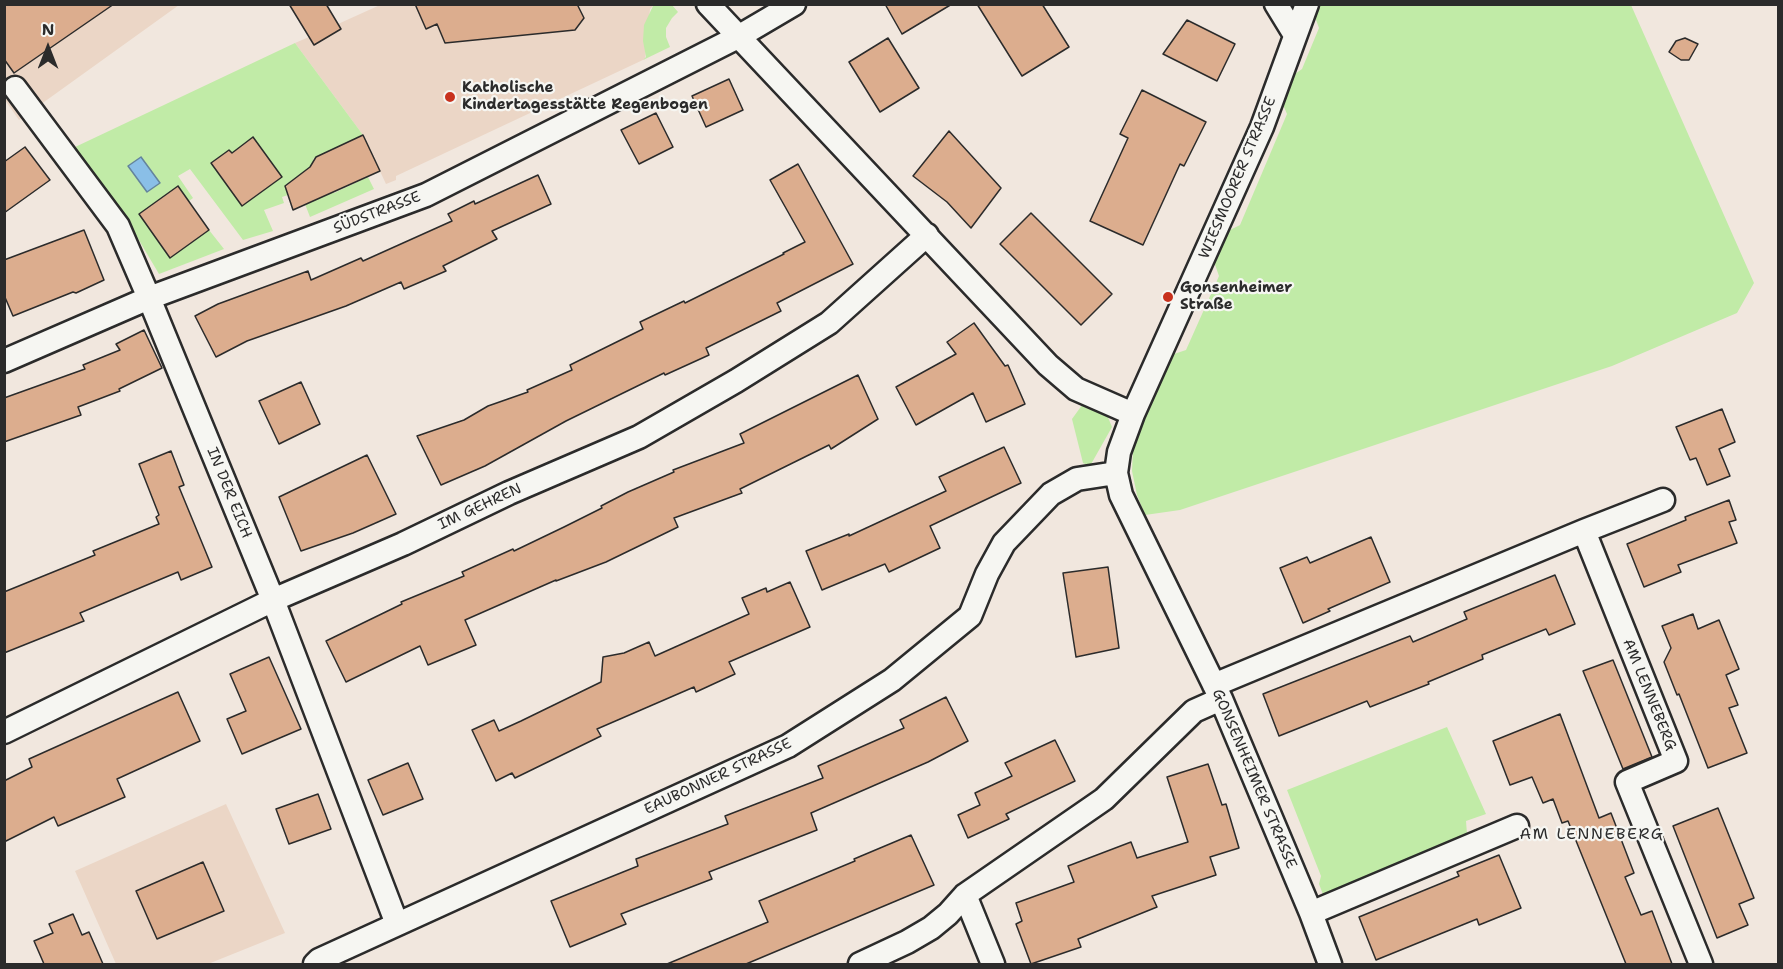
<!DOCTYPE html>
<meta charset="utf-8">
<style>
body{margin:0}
#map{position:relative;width:1783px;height:969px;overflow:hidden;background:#f1e7de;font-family:"Shantell Sans",sans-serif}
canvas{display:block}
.frame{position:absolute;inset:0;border:6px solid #2b2b2b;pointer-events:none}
.north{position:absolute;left:18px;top:18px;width:60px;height:60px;-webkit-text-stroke:4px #f6f6f2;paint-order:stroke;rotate:0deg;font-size:16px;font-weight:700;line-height:24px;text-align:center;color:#2b2b2b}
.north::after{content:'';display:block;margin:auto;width:21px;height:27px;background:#2b2b2b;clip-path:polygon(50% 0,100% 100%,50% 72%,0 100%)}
</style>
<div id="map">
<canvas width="1783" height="969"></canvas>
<div class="frame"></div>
<div class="north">N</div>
</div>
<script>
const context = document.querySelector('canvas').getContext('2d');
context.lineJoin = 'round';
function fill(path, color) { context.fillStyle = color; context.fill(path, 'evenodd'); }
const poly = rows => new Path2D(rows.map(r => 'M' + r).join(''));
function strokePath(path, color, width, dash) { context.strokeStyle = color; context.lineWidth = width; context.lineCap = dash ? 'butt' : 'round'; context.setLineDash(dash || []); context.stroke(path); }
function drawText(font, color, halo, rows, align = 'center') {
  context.font = font + ' "Shantell Sans",sans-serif'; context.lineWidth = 4.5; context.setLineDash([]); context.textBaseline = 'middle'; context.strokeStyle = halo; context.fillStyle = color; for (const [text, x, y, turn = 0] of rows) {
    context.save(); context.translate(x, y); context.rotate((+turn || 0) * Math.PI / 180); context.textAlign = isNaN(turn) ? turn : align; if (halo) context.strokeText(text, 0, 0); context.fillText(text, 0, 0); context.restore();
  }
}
fill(poly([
 [5,5,179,5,19,120,5,100],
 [380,5,654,5,650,9,645,59,396,176,396,180,386,184,363,135,295,43,309,37,314,45,341,29,338,24],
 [226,804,285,933,208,964,116,964,75,871]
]), '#ebd6c6');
fill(poly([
 [654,4,672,5,678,12,672,18,666,28,666,37,670,47,643,60,646,57,643,41,644,25],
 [1320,5,1631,5,1754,283,1737,313,1612,366,1180,510,1145,515,1137,495,1132,471,1133,450,1140,427,1174,354,1186,350,1219,276,1212,256,1220,235,1240,225,1287,114,1281,100,1285,81,1302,69,1319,28,1315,17],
 [295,43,363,135,316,157,313,159,313,165,334,193,368,177,374,189,310,217,295,178,285,186,288,195,282,197,284,203,264,210,273,231,243,240,190,169,178,176,193,198,189,201,178,186,140,214,170,258,209,230,224,249,159,274,130,225,73,148],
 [254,138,282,177,242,206,211,163,229,150,232,153],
 [1085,401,1105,410,1112,427,1090,466,1083,463,1072,419],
 [1447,727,1486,814,1466,821,1467,834,1461,840,1324,897,1319,884,1321,876,1287,790]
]), '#c1eba7');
const water = poly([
 [141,157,160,183,147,192,128,166,141,157]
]);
fill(water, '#8abfe7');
strokePath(water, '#64849c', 1.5);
const building = poly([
 [4,4,114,4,14,73,4,59,4,4],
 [289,4,326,4,341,29,314,45,289,4],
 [415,4,577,4,584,18,575,30,445,43,437,24,426,29,415,4],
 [885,4,952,4,902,34,885,4],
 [977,4,1042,4,1069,47,1022,76,977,4],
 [1187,20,1235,44,1217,81,1163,54,1187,20],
 [888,38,919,88,880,112,849,62,888,38],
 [1685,38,1698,44,1689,60,1681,60,1669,52,1676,41,1685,38],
 [729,79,743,110,706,127,692,96,729,79],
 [1142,90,1206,122,1184,166,1180,164,1143,245,1090,221,1128,138,1120,134,1142,90],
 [656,113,673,147,639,164,621,130,656,113],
 [949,131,1001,188,971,228,947,202,913,176,949,131],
 [363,135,380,171,293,210,285,186,310,167,316,157,363,135],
 [253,137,282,177,242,206,211,163,229,150,232,153,253,137],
 [25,147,50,180,4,213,4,162,25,147],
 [798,164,853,264,777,303,781,311,706,348,709,355,665,375,664,373,566,421,485,466,441,485,417,436,464,420,488,406,528,392,527,390,572,370,570,365,643,329,640,322,684,301,685,303,784,254,783,253,805,242,770,180,798,164],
 [538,175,551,204,492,231,497,239,443,266,446,271,404,289,401,282,346,306,247,341,216,357,195,316,218,304,308,271,311,280,361,258,363,261,452,221,448,214,474,201,475,204,538,175],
 [178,186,209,230,170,258,139,214,178,186],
 [1031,213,1112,294,1081,325,1000,244,1031,213],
 [84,230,104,280,76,293,73,292,13,316,4,295,4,260,84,230],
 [974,323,1005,366,1008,365,1025,404,986,422,973,393,916,425,896,387,956,354,947,342,974,323],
 [144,330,162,368,119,389,120,391,78,407,81,415,4,442,4,398,85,369,83,365,120,350,116,344,144,330],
 [858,375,878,419,831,449,829,445,740,489,742,493,674,518,678,527,606,562,556,581,556,580,465,620,476,645,428,665,420,646,346,682,326,641,402,604,401,602,464,576,462,572,513,549,514,551,564,527,602,508,601,506,628,492,674,472,673,470,744,443,740,434,858,375],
 [301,382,320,424,279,444,259,401,301,382],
 [1722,409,1735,442,1719,449,1730,476,1707,485,1696,458,1690,460,1676,427,1722,409],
 [1004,447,1021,483,930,526,940,548,889,572,885,564,822,590,806,551,849,534,849,536,946,491,939,477,1004,447],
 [171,451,184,485,179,487,212,567,181,580,178,572,80,613,84,621,4,653,4,592,95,555,93,551,159,524,156,517,159,515,139,464,171,451],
 [367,455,396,514,353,533,301,551,279,497,367,455],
 [1729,500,1736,520,1729,522,1737,543,1678,565,1681,572,1644,587,1627,544,1686,520,1685,517,1729,500],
 [1371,537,1390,582,1328,609,1330,611,1303,623,1280,568,1307,557,1310,563,1371,537],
 [1108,567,1119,648,1076,657,1063,573,1108,567],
 [1555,575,1575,624,1549,635,1546,629,1482,655,1483,659,1428,682,1429,684,1370,707,1367,701,1279,736,1263,694,1410,636,1413,642,1467,619,1464,612,1555,575],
 [790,582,810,627,729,662,735,674,696,692,694,687,597,729,601,736,515,778,512,773,496,781,472,730,494,720,499,731,521,721,601,682,603,657,624,653,649,642,655,656,749,614,742,598,766,588,767,592,790,582],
 [1693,614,1698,629,1719,620,1739,669,1726,675,1738,705,1729,708,1747,753,1708,768,1679,694,1677,695,1664,662,1671,648,1662,626,1693,614],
 [269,657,301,729,242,754,227,719,246,711,230,674,269,657],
 [1613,660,1652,757,1623,769,1583,671,1613,660],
 [178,692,200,741,117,779,125,797,58,826,54,817,4,842,4,781,32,767,29,759,178,692],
 [946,697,968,741,928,762,811,813,817,830,709,872,712,879,621,914,626,924,570,947,551,901,638,866,636,859,728,824,725,816,823,778,818,766,904,728,900,720,946,697],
 [1560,714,1599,818,1611,813,1634,873,1625,877,1641,915,1652,911,1672,964,1626,964,1568,821,1562,823,1553,799,1543,803,1532,777,1510,785,1493,741,1560,714],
 [1055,740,1075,781,1006,814,1009,819,968,838,958,815,980,805,975,793,1012,776,1005,763,1055,740],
 [408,763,423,799,383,815,368,780,408,763],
 [1208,764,1222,805,1226,804,1239,848,1210,857,1216,875,1152,896,1157,907,1078,939,1081,947,1031,964,1016,924,1022,921,1016,903,1074,882,1068,866,1131,842,1137,858,1188,842,1167,777,1208,764],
 [318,794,331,829,289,844,276,809,318,794],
 [1718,808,1754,898,1739,904,1748,925,1717,938,1673,826,1718,808],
 [911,835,934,885,746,964,667,964,768,922,759,901,855,861,854,859,911,835],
 [1499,855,1521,908,1479,925,1477,919,1376,960,1359,917,1459,876,1457,872,1499,855],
 [203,862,224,911,157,939,136,891,203,862],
 [73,914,82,935,89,932,103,964,44,964,34,941,53,933,49,924,73,914]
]);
fill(building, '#dcad8e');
strokePath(building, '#2b2b2b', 1.5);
const street = poly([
 [708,4,1048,365,1076,389,1133,414],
 [1276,4,1295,35],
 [1307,4,1262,127,1133,414,1119,452,1116,473,1121,495,1221,699,1311,913,1330,964],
 [15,88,118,226,149,298,273,600,397,924],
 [4,361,149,298,426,195,738,37,794,4],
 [1584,531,1676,761,1627,782,1701,964],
 [1214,685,1584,531,1663,500],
 [4,732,273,600,403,544,509,493,639,437,736,381,829,323,927,235],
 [965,895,993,964],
 [1311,913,1517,826],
 [315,964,319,960,788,746,892,680,970,616,987,574,1004,543,1051,494,1077,479,1116,473],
 [860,964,907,942,931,928,948,914,965,895,1104,799,1194,711,1221,699]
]);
strokePath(street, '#2b2b2b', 27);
strokePath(street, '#f6f6f2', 22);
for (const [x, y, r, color] of [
 [450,97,6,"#c8321e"],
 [1168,297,6,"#c8321e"]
]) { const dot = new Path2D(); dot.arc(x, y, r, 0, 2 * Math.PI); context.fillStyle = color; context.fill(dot); strokePath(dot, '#f6f6f2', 2); }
drawText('bold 15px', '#2b2b2b', '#f6f6f2', [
 ["Katholische",462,88],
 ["Kindertagesstätte Regenbogen",462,105],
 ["Gonsenheimer",1180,288],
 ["Straße",1180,305]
], 'left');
drawText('15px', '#2b2b2b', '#f6f6f2', [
 ["WIESMOORER STRASSE",1238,178,-67],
 ["SÜDSTRASSE",377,213,-21],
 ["IN DER EICH",229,493,68],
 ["IM GEHREN",480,507,-25],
 ["AM LENNEBERG",1649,695,68],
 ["EAUBONNER STRASSE",718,777,-25],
 ["GONSENHEIMER STRASSE",1254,779,67]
]);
context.letterSpacing = '1.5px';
drawText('16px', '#2b2b2b', '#f6f6f2', [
 ["AM LENNEBERG",1592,835]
]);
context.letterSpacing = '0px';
</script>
